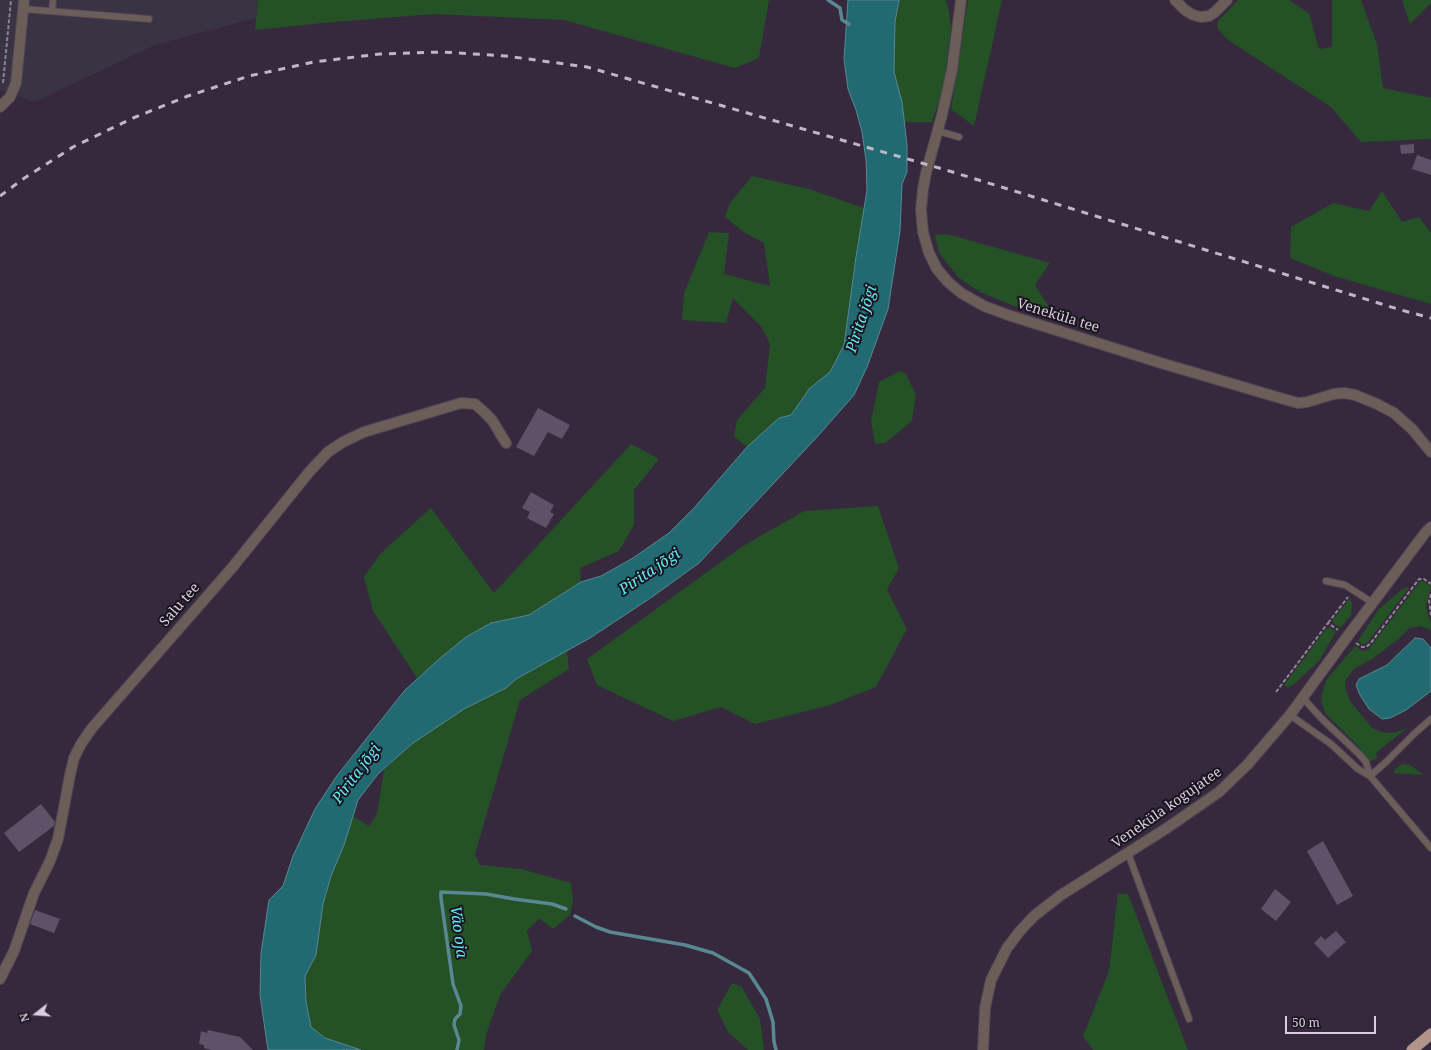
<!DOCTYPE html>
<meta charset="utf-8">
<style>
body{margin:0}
#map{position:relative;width:1431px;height:1050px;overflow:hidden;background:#36293e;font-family:"Noto Serif",serif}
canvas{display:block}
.north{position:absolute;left:16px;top:994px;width:40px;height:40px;-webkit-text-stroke:3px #1a141e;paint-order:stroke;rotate:253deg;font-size:11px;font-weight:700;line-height:16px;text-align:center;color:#d7cfdd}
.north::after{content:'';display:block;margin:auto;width:14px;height:18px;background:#d7cfdd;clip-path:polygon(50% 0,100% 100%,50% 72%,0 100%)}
.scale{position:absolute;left:1285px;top:1016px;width:91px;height:18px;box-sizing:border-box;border:2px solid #d7cfdd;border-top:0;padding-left:5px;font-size:12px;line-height:14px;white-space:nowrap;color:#d7cfdd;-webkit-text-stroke:3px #1a141e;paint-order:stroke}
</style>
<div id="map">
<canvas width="1431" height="1050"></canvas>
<div class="north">N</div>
<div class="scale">50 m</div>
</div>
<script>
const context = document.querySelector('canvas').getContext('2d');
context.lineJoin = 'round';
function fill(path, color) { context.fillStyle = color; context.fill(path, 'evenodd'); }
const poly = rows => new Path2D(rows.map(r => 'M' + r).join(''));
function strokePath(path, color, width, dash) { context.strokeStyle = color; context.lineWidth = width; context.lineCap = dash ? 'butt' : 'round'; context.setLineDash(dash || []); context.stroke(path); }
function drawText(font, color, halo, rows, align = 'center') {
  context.font = font + ' "Noto Serif",serif'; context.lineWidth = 4; context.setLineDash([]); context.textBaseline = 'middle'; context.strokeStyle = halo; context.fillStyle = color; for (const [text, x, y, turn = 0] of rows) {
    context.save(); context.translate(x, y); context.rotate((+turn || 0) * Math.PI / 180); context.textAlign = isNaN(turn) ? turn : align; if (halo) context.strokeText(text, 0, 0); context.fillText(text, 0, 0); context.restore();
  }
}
fill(poly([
 [0,0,258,0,256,18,155,45,35,102,0,90]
]), '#393344');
fill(poly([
 [258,0,769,0,759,58,735,68,564,20,434,14,323,23,255,30],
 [899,0,946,0,949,11,951,28,945,77,940,99,932,122,904,122,902,102,894,72,895,22],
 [968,0,1002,0,974,126,951,109],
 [1238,0,1289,0,1309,13,1319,49,1332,47,1332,0,1361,0,1377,44,1383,88,1431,98,1431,139,1361,142,1331,107,1228,40,1218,29,1217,22],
 [1402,0,1431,0,1431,3,1410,24],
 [752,176,809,189,864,208,856,257,844,345,830,372,810,388,791,415,779,418,747,447,734,436,737,420,765,388,770,344,761,326,733,298,726,323,682,320,684,293,709,232,729,233,724,274,770,286,764,243,745,233,725,217,730,203],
 [1382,191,1402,222,1419,217,1431,233,1431,304,1334,276,1290,258,1291,227,1333,203,1369,211],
 [947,234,1050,263,1035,285,1058,321,1019,308,980,292,959,278,939,253,935,235],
 [900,371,906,374,916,395,912,421,885,443,875,444,871,421,879,382],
 [631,444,659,459,634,490,634,525,619,551,580,568,581,582,529,615,513,619,466,637,417,678,373,611,364,577,381,553,431,508,494,593],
 [878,506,899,568,887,590,907,629,876,687,830,705,755,724,721,707,673,721,597,685,587,659,743,546,804,511],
 [1421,580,1431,586,1426,606,1429,618,1431,622,1431,630,1420,626,1410,628,1396,641,1372,659,1354,669,1345,681,1346,689,1350,701,1372,728,1381,732,1393,733,1407,728,1377,752,1376,755,1378,758,1370,761,1358,746,1325,713,1321,701,1323,690,1327,679,1355,646,1363,651,1368,650],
 [1407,587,1409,588,1367,643,1362,644,1358,641,1378,610,1400,591],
 [1350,598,1352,604,1351,615,1340,628,1333,623,1333,620],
 [1329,628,1331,628,1336,632,1319,661,1295,683,1288,688,1284,685,1326,629],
 [567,651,569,669,520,700,475,854,480,865,521,869,571,883,573,900,570,915,553,929,539,918,527,931,532,951,500,995,486,1035,484,1050,361,1050,325,1038,311,1027,306,1002,305,976,316,955,323,904,331,876,344,845,353,816,369,826,377,814,384,770,413,743,464,709,506,688,516,679],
 [1402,764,1410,765,1424,775,1394,773,1395,769],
 [1118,893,1128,894,1188,1050,1093,1050,1083,1036,1109,971],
 [732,983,742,987,760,1019,764,1050,748,1050,728,1032,717,1010]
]), '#245125');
const water = poly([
 [848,0,899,0,895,22,894,72,902,102,907,145,907,172,902,184,900,231,888,309,867,367,854,395,817,437,699,563,652,597,590,638,516,679,506,688,464,709,413,743,378,774,358,800,344,845,331,876,323,904,316,955,305,976,306,1002,311,1027,325,1038,361,1050,347,1050,346,1049,341,1050,268,1050,260,995,261,953,269,900,283,886,293,856,315,809,336,777,405,690,438,660,466,637,491,623,529,615,581,582,601,576,633,558,669,533,694,508,747,447,779,418,791,415,810,388,830,372,844,345,856,257,867,190,866,160,862,132,856,110,848,89,844,59,848,0],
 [1415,638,1423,639,1431,648,1431,691,1406,710,1390,718,1382,719,1369,709,1360,695,1356,685,1359,679,1387,665,1415,638]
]);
fill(water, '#216a72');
strokePath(water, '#588892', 1);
strokePath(poly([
 [828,0,840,8,842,20,849,24],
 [575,916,596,927,610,932,685,945,713,953,749,973,766,999,773,1022,774,1042,776,1050],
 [457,1050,459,1040,454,1025,455,1019,460,1014,461,1006,453,984,441,898,441,892,486,894,514,899,552,904,566,909]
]), '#588892', 3.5);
fill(poly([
 [1414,144,1414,153,1401,154,1400,145],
 [1417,155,1431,160,1431,175,1412,169],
 [538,408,570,425,562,439,548,432,534,456,516,447],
 [531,492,554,505,550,512,554,514,546,528,527,518,530,512,522,508],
 [41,804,55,822,54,826,19,852,4,833],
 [1323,841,1353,896,1337,905,1307,851],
 [1275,889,1291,902,1276,921,1261,909],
 [35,910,60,919,54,933,30,924],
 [1336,931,1346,942,1328,958,1314,943,1321,936,1325,940],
 [208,1030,240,1037,253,1050,211,1050,204,1048,204,1045,199,1044,201,1031,207,1033]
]), '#5e5168');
const service = poly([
 [23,9,149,19],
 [52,11,53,0],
 [938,131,959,137],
 [1326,581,1345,585,1373,603],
 [1302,697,1322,719,1359,754,1366,762,1370,776,1431,848],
 [1290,715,1331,744,1358,769,1370,776],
 [1370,776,1385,763,1415,733,1431,719],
 [1128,853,1189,1019]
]);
const minor = poly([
 [961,0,952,70,942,115,926,173,923,189,921,210,923,232,929,253,937,269,948,282,961,293,984,306,1008,315,1161,363,1287,400,1298,403,1307,402,1334,394,1344,393,1355,395,1377,404,1394,413,1412,429,1431,452],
 [1175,0,1185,10,1193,15,1201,17,1209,16,1215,12,1227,0],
 [0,107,10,97,16,83,24,0],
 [0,979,14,951,34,893,50,861,58,839,70,775,74,758,81,744,92,728,231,569,310,471,328,452,343,442,364,432,461,403,475,404,482,410,492,420,506,443],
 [983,1050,985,1008,991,980,1007,948,1020,931,1034,916,1061,895,1167,828,1219,792,1247,765,1290,715,1347,637,1425,533,1431,527]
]);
const trunk = poly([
 [1412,1050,1431,1034]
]);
strokePath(service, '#504457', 8);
strokePath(minor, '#504457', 12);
strokePath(trunk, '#504457', 12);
strokePath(poly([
 [3,83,11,0],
 [1431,594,1429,600,1431,615],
 [1328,623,1348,597],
 [1356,643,1362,647,1366,647,1370,644,1419,579,1424,579,1431,584],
 [1276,692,1328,623,1338,630]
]), '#8e8394', 2, [4, 2]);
strokePath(service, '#6b5e59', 6);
strokePath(minor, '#6b5e59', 10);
strokePath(trunk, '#b2948b', 11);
strokePath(poly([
 [0,196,23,179,73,147,133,118,188,96,249,76,314,62,380,54,442,52,506,56,587,67,946,170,1401,310,1431,318]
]), '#bfb7c6', 3, [7, 7]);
drawText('14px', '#d7cfdd', '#1a141e', [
 ["Veneküla tee",1058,316,17],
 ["Salu tee",180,605,-49],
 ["Veneküla kogujatee",1167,808,-35]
]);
drawText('italic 15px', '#63eaf9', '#1a141e', [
 ["Pirita jõgi",862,319,-72],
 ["Pirita jõgi",650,572,-34],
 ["Pirita jõgi",357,774,-53],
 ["Väo oja",458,932,83]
]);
</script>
